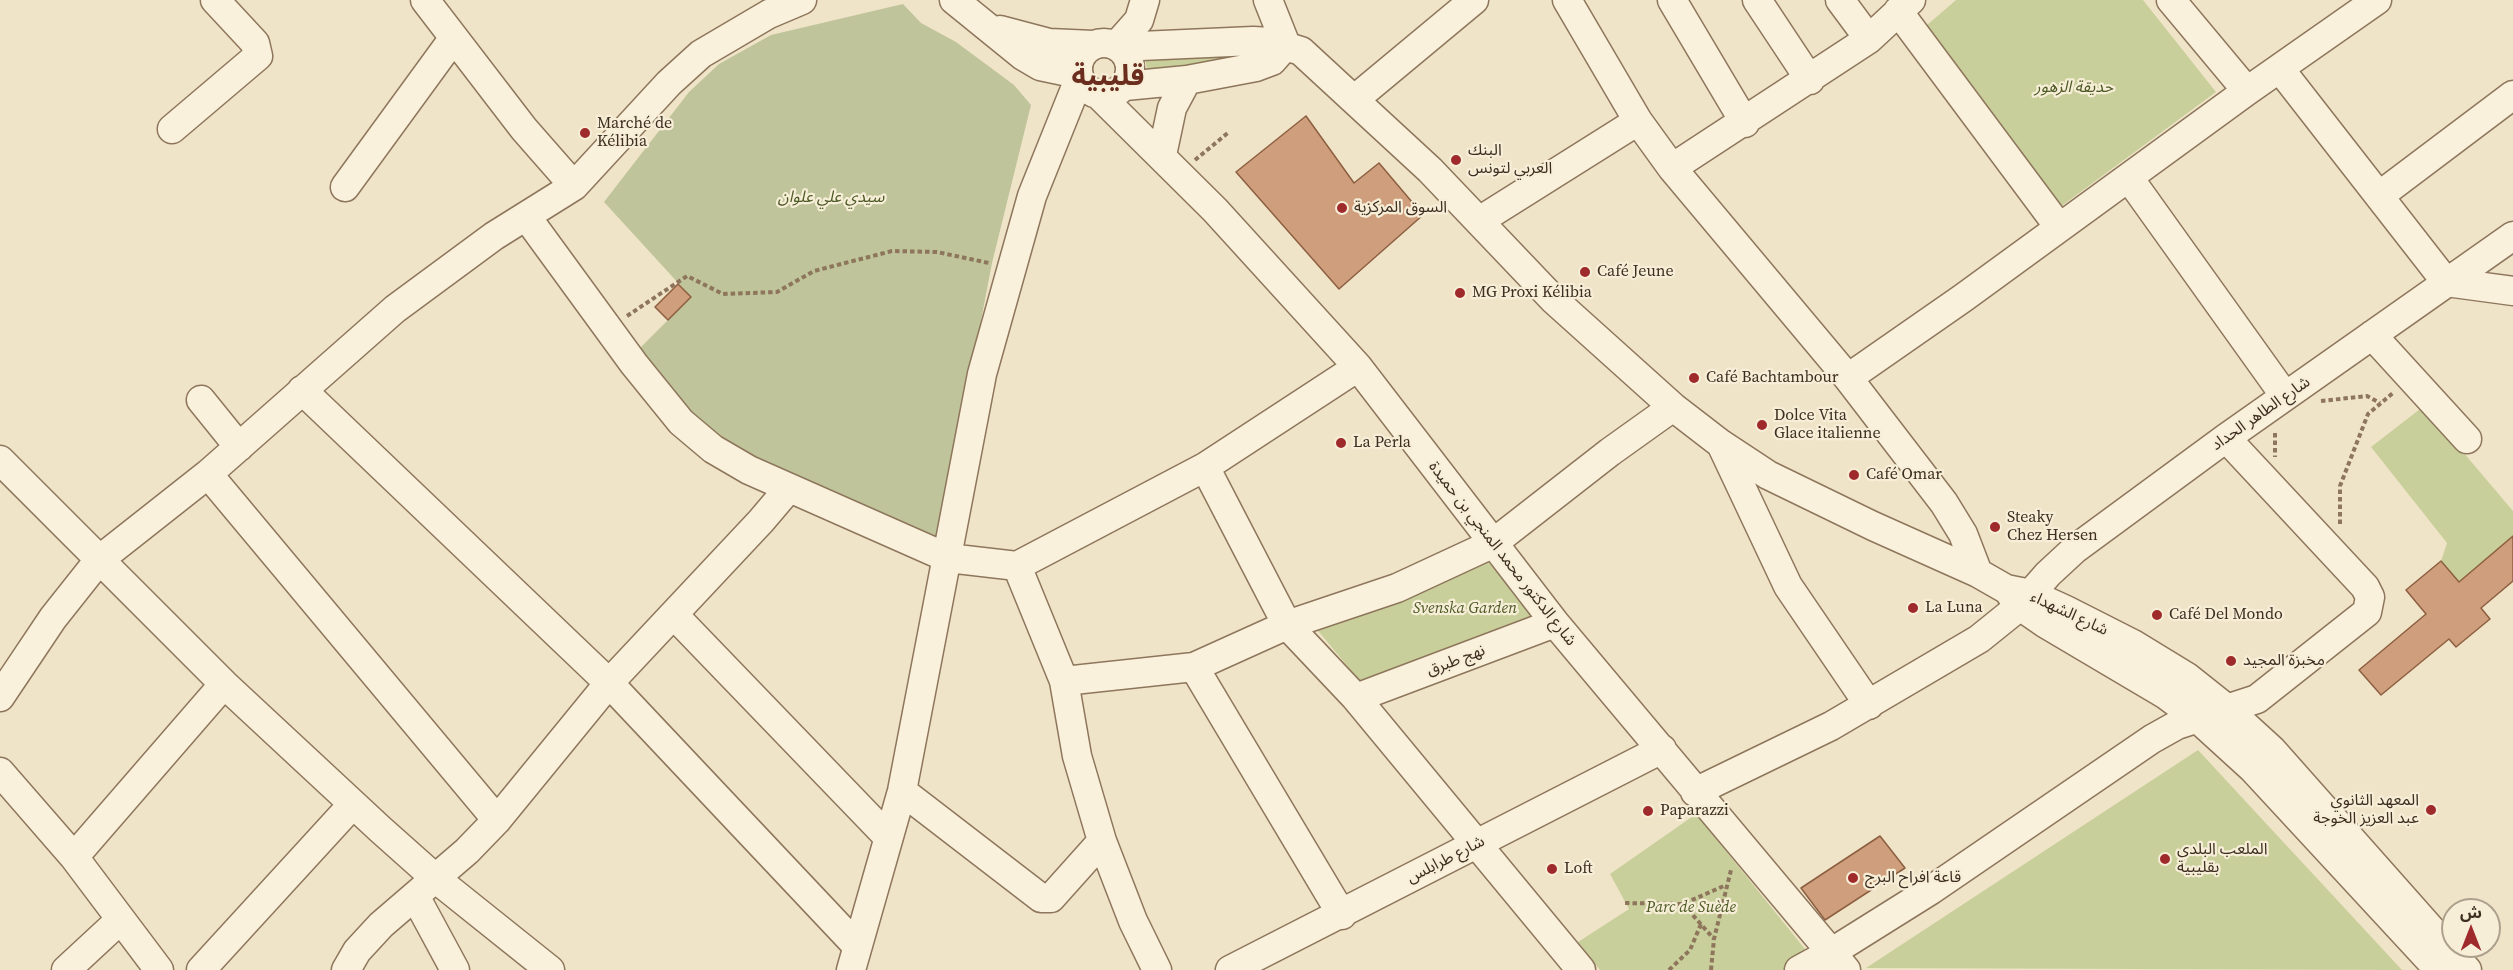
<!DOCTYPE html>
<meta charset="utf-8">
<style>
body{margin:0}
#map{position:relative;width:2513px;height:970px;overflow:hidden;background:#f0e4c8;font-family:"Source Serif 4","Noto Sans Arabic",serif}
canvas{display:block}
.north{position:absolute;left:2441px;top:898px;width:60px;height:60px;box-sizing:border-box;background:#f7eed8;border:2px solid #ada18e;border-radius:50%;rotate:0deg;font-size:16px;font-weight:700;line-height:24px;text-align:center;color:#3d2e20}
.north::after{content:'';display:block;margin:auto;width:21px;height:27px;background:#9e2a2b;clip-path:polygon(50% 0,100% 100%,50% 72%,0 100%)}
</style>
<div id="map">
<canvas width="2513" height="970"></canvas>
<div class="north">ش</div>
</div>
<script>
const context = document.querySelector('canvas').getContext('2d');
context.lineJoin = 'round';
function fill(path, color) { context.fillStyle = color; context.fill(path, 'evenodd'); }
const poly = rows => new Path2D(rows.map(r => 'M' + r).join(''));
function strokePath(path, color, width, dash) { context.strokeStyle = color; context.lineWidth = width; context.lineCap = dash ? 'butt' : 'round'; context.setLineDash(dash || []); context.stroke(path); }
function drawText(font, color, halo, rows, align = 'center') {
  context.font = font + ' "Source Serif 4","Noto Sans Arabic",serif'; context.lineWidth = 4.5; context.setLineDash([]); context.textBaseline = 'middle'; context.strokeStyle = halo; context.fillStyle = color; for (const [text, x, y, turn = 0] of rows) {
    context.save(); context.translate(x, y); context.rotate((+turn || 0) * Math.PI / 180); context.textAlign = isNaN(turn) ? turn : align; if (halo) context.strokeText(text, 0, 0); context.fillText(text, 0, 0); context.restore();
  }
}
fill(poly([
 [1956,0,2143,0,2216,92,2052,213,1927,25],
 [1143,51,1266,51,1149,77],
 [2424,406,2513,511,2513,536,2459,582,2441,561,2447,543,2371,447],
 [1480,552,1542,626,1374,698,1314,626],
 [2198,750,2402,970,1866,968],
 [1696,814,1813,959,1798,970,1600,970,1578,942,1629,909,1610,874]
]), '#c9cf9b');
fill(poly([
 [903,4,921,23,956,42,1014,85,1031,105,992,263,939,540,724,452,633,355,691,297,604,202,689,92,719,64,771,35]
]), '#bfc49a');
const building = poly([
 [1306,116,1354,183,1379,163,1423,215,1339,289,1236,172,1306,116],
 [678,284,691,297,668,320,655,307,678,284],
 [2513,536,2513,581,2481,608,2490,619,2456,647,2449,639,2381,695,2359,670,2426,614,2406,590,2441,561,2459,582,2513,536],
 [1880,836,1905,868,1825,920,1801,888,1880,836]
]);
fill(building, '#cf9f7d');
strokePath(building, '#8d5f41', 1.5);
const minor = poly([
 [425,0,524,129,574,186],
 [954,0,1023,56,1040,66,1078,74],
 [1567,0,1638,121,1672,168,1848,378,1944,503,1963,534,1978,573],
 [1672,0,1745,123],
 [1757,0,1810,80],
 [1840,0,1869,39],
 [2171,0,2247,91],
 [1898,11,2059,227],
 [1000,30,1049,43,1093,45],
 '1078 69a26 26 0 1 1 52 0a26 26 0 1 1-52 0Z',
 [1116,46,1139,20,1145,0],
 [1118,47,1253,41,1272,42,1301,51,1430,170,1554,300,1673,407,1721,444,1768,475,1873,526,1978,573,2006,589,2031,594,2066,610,2133,644,2187,677,2226,708,2272,750,2467,970],
 [2280,69,2446,282,2513,291],
 [1125,86,1187,80,1256,67,1272,61,1286,45,1268,0],
 [1099,95,1215,210,1358,367,1555,623,1846,970],
 [1355,99,1474,0],
 [172,129,258,56,255,43,215,0],
 [1162,155,1172,108,1187,80],
 [1672,168,1869,39,1911,0],
 [2129,178,2285,396],
 [345,187,453,39],
 [2379,196,2513,95],
 [526,216,634,364,681,422,713,449,749,470,948,558,1017,566,1205,467,1358,367],
 [1479,221,1638,121],
 [2372,335,2467,439],
 [1848,378,1963,298,2247,91,2377,0],
 [302,390,609,683,857,946],
 [201,400,239,447],
 [1721,444,1788,586,1869,705],
 [0,460,224,684,380,829,435,878,550,970],
 [1205,467,1287,625,1356,698,1581,970],
 [208,474,497,820],
 [1017,566,1064,681,1077,756,1102,841,1133,921,1157,970],
 [2011,595,2020,606,2046,624,2166,695,2197,718,2253,769,2439,970],
 [674,615,888,837],
 [1194,667,1342,915],
 [1064,681,1194,667,1287,625,1397,588,1492,544,1610,452,1673,407],
 [0,697,53,618,99,560,208,474,395,309,494,236,574,186,669,83,701,54,769,14,802,0],
 [1356,698,1555,623],
 [0,772,74,857,159,970],
 [902,791,1041,898,1051,898,1102,841],
 [1695,792,1831,726,1979,639,2020,606,2048,574,2075,549,2226,438,2513,236],
 [74,857,224,684],
 [415,896,455,970],
 [66,970,120,920],
 [201,970,353,804],
 [346,970,357,951,381,925,467,851,497,820,609,683,761,521,789,488],
 [851,970,902,791,982,374,1032,196,1079,79],
 [1230,970,1662,749],
 [1799,970,1832,952,1931,890,2152,739,2177,725,2257,699,2367,612,2370,597,2365,587,2226,438]
]);
strokePath(minor, '#8d765c', 31);
strokePath(poly([
 [1195,160,1229,132],
 [627,316,687,276,723,294,777,292,814,271,892,251,937,252,989,263],
 [2321,401,2367,396,2380,403],
 [2275,433,2275,457],
 [2340,524,2340,486,2368,414,2393,393],
 [1625,903,1683,904,1726,885],
 [1683,904,1714,939],
 [1669,970,1690,950,1701,924],
 [1711,970,1714,939,1731,870]
]), '#8d765c', 4, [4.5, 3]);
strokePath(minor, '#faf1dc', 28);
for (const [x, y, r, color] of [
 [585,133,6,"#9e2a2b"],
 [1456,160,6,"#9e2a2b"],
 [1342,208,6,"#9e2a2b"],
 [1585,272,6,"#9e2a2b"],
 [1460,293,6,"#9e2a2b"],
 [1694,378,6,"#9e2a2b"],
 [1762,425,6,"#9e2a2b"],
 [1341,443,6,"#9e2a2b"],
 [1854,475,6,"#9e2a2b"],
 [1995,527,6,"#9e2a2b"],
 [1913,608,6,"#9e2a2b"],
 [2157,615,6,"#9e2a2b"],
 [2231,661,6,"#9e2a2b"],
 [2431,810,6,"#9e2a2b"],
 [1648,811,6,"#9e2a2b"],
 [2165,859,6,"#9e2a2b"],
 [1552,869,6,"#9e2a2b"],
 [1853,878,6,"#9e2a2b"]
]) { const dot = new Path2D(); dot.arc(x, y, r, 0, 2 * Math.PI); context.fillStyle = color; context.fill(dot); strokePath(dot, '#f7eed8', 2); }
drawText('italic 16px', '#4d5a26', '#f7eed8', [
 ["حديقة الزهور",2074,88],
 ["سيدي علي علوان",831,198],
 ["Svenska Garden",1465,609],
 ["Parc de Suède",1691,908]
]);
drawText('16px', '#3d2e20', '#f7eed8', [
 ["Marché de",597,124],
 ["Kélibia",597,142],
 ["البنك",1468,151],
 ["العربي لتونس",1468,169],
 ["السوق المركزية",1354,208],
 ["Café Jeune",1597,272],
 ["MG Proxi Kélibia",1472,293],
 ["Café Bachtambour",1706,378],
 ["Dolce Vita",1774,416],
 ["Glace italienne",1774,434],
 ["La Perla",1353,443],
 ["Café Omar",1866,475],
 ["Steaky",2007,518],
 ["Chez Hersen",2007,536],
 ["La Luna",1925,608],
 ["Café Del Mondo",2169,615],
 ["مخبزة المجيد",2243,661],
 ["المعهد الثانوي",2419,801,"right"],
 ["عبد العزيز الخوجة",2419,819,"right"],
 ["Paparazzi",1660,811],
 ["الملعب البلدي",2177,850],
 ["بقليبية",2177,868],
 ["Loft",1564,869],
 ["قاعة افراح البرج",1865,878]
], 'left');
drawText('16px', '#3d2e20', '#f7eed8', [
 ["شارع الطاهر الحداد",2261,414,-35],
 ["شارع الدكتور محمد المنجي بن حميدة",1502,554,52],
 ["شارع الشهداء",2069,614,25],
 ["نهج طبرق",1456,661,-21],
 ["شارع طرابلس",1446,860,-27]
]);
drawText('bold 28px', '#6b2e1e', '#f7eed8', [
 ["قليبية",1108,78]
]);
</script>
